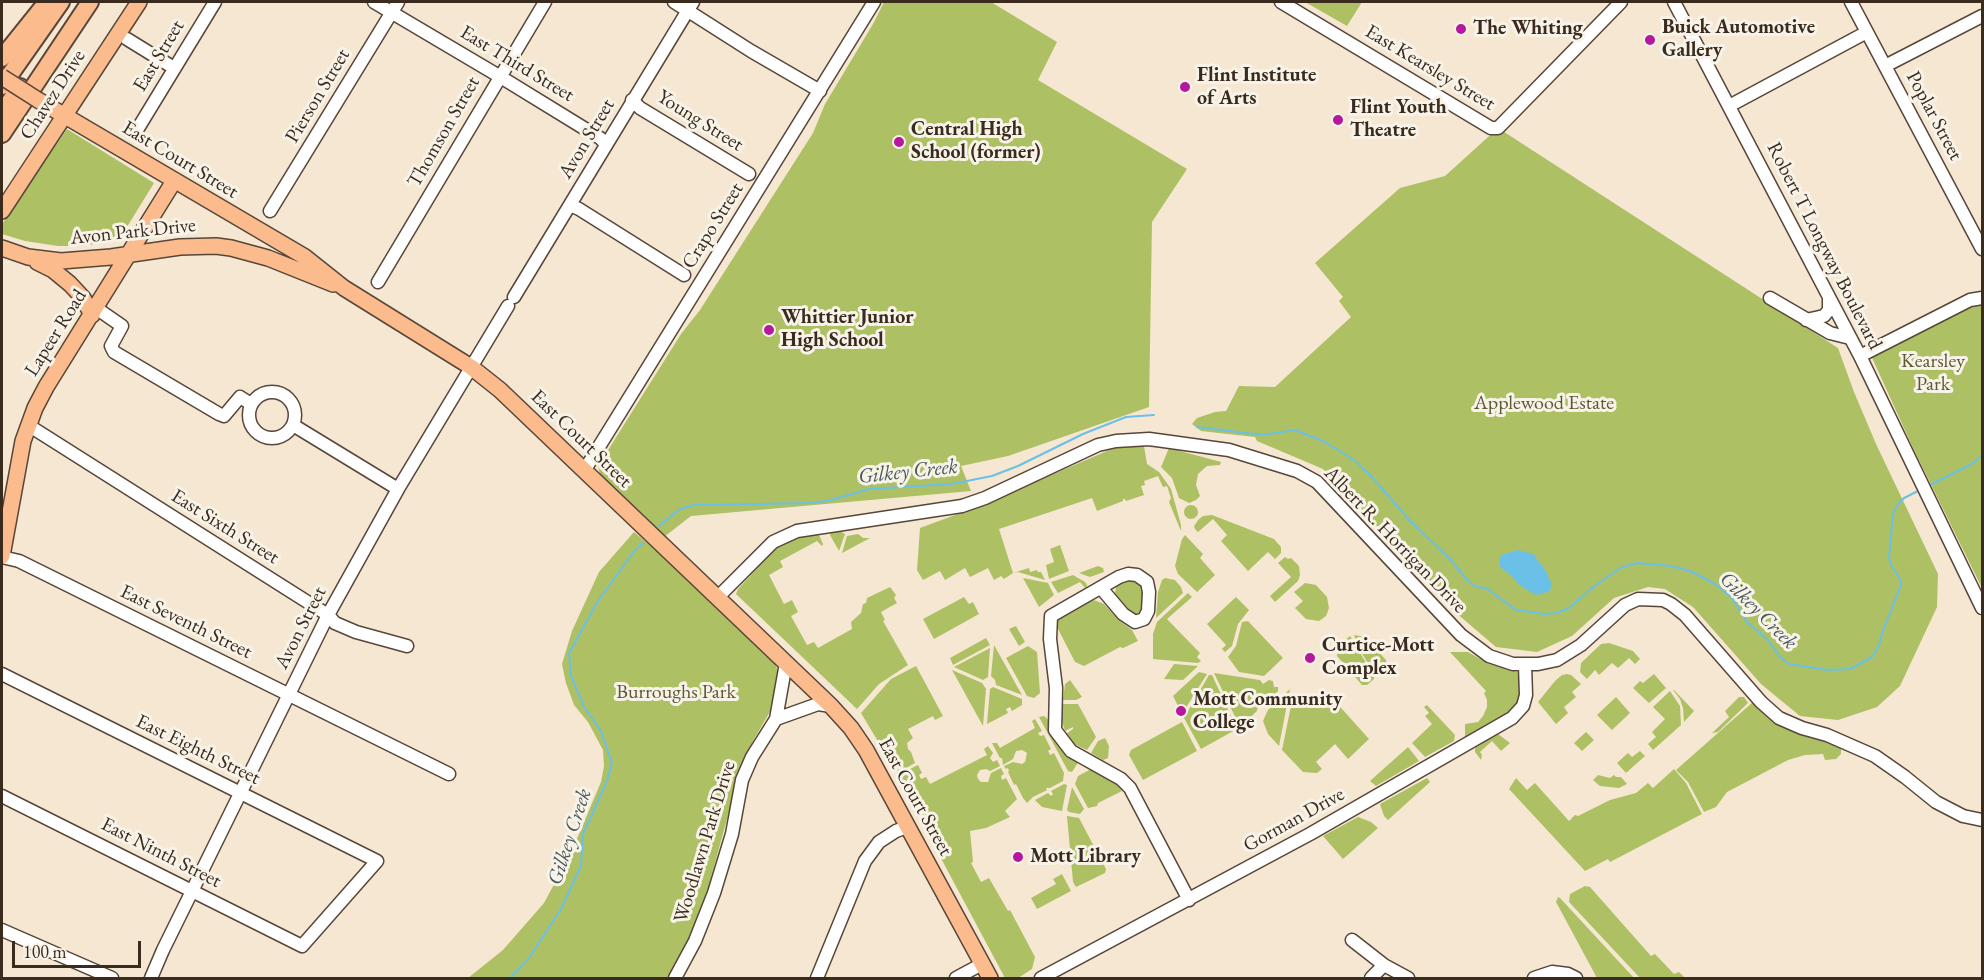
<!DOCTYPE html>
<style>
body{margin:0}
#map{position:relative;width:1984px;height:980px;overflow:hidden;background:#f5e7d1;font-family:"EB Garamond",serif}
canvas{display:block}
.frame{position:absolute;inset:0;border:3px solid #3b2a1e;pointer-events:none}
.scale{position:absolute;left:12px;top:941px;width:129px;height:27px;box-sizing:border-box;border:3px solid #3b2a1e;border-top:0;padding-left:8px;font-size:18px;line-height:21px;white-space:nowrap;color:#3b2a1e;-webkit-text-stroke:4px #f7f3e8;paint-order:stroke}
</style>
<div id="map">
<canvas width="1984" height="980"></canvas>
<div class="frame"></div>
<div class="scale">100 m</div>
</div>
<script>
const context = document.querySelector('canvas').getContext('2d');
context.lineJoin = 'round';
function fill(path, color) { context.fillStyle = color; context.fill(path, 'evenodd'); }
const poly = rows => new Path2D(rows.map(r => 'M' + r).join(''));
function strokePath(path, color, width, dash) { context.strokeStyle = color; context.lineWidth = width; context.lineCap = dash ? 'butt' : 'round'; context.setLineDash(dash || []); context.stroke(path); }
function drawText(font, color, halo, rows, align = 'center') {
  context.font = font + ' "EB Garamond",serif'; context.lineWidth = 6; context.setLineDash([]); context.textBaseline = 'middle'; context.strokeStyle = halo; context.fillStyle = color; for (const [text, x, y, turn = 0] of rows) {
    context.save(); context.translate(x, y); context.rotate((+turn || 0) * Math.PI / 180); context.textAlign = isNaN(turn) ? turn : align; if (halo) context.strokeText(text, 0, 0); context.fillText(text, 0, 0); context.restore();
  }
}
fill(poly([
 [884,2,991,2,1057,42,1038,80,1187,169,1152,222,1149,407,1008,456,961,466,971,491,691,516,664,537,600,474,598,466,681,334,700,310,813,133,825,104,873,24],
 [1305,2,1362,2,1347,26],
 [1498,128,1838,348,1854,392,1876,444,1938,574,1937,607,1900,686,1877,707,1838,720,1800,716,1761,684,1693,607,1665,589,1648,587,1614,598,1572,636,1537,652,1496,647,1448,606,1323,469,1257,441,1255,437,1201,431,1192,424,1197,418,1215,412,1226,411,1239,386,1275,387,1351,317,1339,301,1343,297,1315,263,1400,188,1445,176],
 [67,129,154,183,119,240,81,246,58,246,25,241,2,234,2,224],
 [1982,299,1982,588,1913,448,1869,351],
 [1144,446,1147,464,1159,472,1171,489,1181,525,1181,531,1169,502,1171,498,1167,486,1163,487,1158,476,1144,481,1145,485,1141,486,1144,495,1126,501,1125,499,1123,499,1123,501,1097,511,1092,498,999,529,1013,573,1029,568,1030,572,1037,570,1038,572,1041,572,1045,580,1018,572,1013,573,1004,579,1001,576,994,580,988,568,970,577,965,568,945,580,940,571,923,580,917,570,920,528,974,508,1114,448],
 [1169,448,1221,462,1220,465,1207,466,1198,474,1196,485,1200,496,1196,500,1189,503,1179,498,1172,478,1161,467],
 '1184 512a7 7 0 1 1 14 0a7 7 0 1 1-14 0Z',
 [1212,515,1274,539,1281,547,1281,553,1275,559,1268,552,1248,571,1221,541,1227,535,1213,519,1198,532,1195,529,1194,526,1199,519,1203,516],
 [837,529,845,534,839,551,830,535,831,531],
 [634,532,661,554,768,655,776,665,778,674,771,710,754,739,742,764,704,903,685,946,667,978,468,978,503,950,544,903,571,853,601,782,604,766,603,750,588,722,574,705,566,683,562,664,572,631,599,572],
 [813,533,819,535,823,544,822,546,817,541,780,561,783,567,769,575,784,604,792,600,798,612,791,616,807,645,814,642,818,648,852,629,851,622,861,613,863,604,866,603,867,598,890,587,896,595,894,598,897,603,881,612,885,620,883,621,908,665,879,684,857,709,736,594,738,589,775,549,790,539],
 [858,534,863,538,870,538,842,553,847,536],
 [1185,535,1203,554,1200,558,1215,575,1197,592,1178,574,1175,566,1182,539],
 [1060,545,1069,571,1049,579,1046,565,1054,562,1050,549],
 [1285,557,1288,559,1291,558,1299,566,1300,575,1298,581,1275,602,1270,596,1291,577,1278,563],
 [1098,566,1103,568,1104,572,1090,577,1079,573],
 [1073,575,1085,582,1087,585,1086,589,1080,582,1058,593,1051,582],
 [1023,578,1048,583,1054,595,1039,607],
 [1165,578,1175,580,1181,587,1183,593,1156,618,1158,592,1162,580],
 [1135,579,1144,586,1145,606,1139,616,1132,616,1116,599,1115,593,1116,587,1120,582],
 [1305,583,1316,585,1327,597,1329,608,1326,616,1319,621,1306,619,1295,608,1303,601,1294,592],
 [1188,593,1192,597,1167,619,1200,653,1197,657,1201,661,1198,663,1153,659,1153,634,1157,622],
 [964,597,969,604,973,602,979,614,934,639,923,619],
 [1236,597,1249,610,1238,624,1232,646,1225,652,1222,649,1226,645,1207,624],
 [1094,600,1104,604,1121,622,1132,630,1138,641,1123,648,1120,647,1084,666,1075,662,1057,627,1057,622,1059,618],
 [1248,621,1283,658,1264,676,1239,672,1228,657,1236,646,1242,622],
 [1016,626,1025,642,1019,646,1009,629],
 [1354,635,1365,637,1386,660,1387,666,1376,676,1361,652],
 [1350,636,1374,676,1374,679,1367,685,1362,685,1337,656,1338,646],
 [986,638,990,645,953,665,950,658],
 [1609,643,1633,651,1640,659,1635,664,1629,658,1618,668,1612,663,1599,675,1595,670,1587,679,1580,672,1581,663,1601,644],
 [994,645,1022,695,996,685,995,680,991,676],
 [1028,646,1037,652,1040,693,1034,698,1027,696,1006,658],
 [990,648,988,677,983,680,954,667],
 [1450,652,1468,652,1487,663,1517,672,1521,675,1521,701,1507,716,1465,739,1465,724,1478,722,1483,716,1487,707,1487,700,1484,693,1486,691],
 [1174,664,1198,666,1183,680,1164,679],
 [916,666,943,716,935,720,933,716,908,729,913,738,907,743,908,749,911,752,915,763,897,773,861,713,891,679],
 [952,670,982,683,986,689,983,726],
 [1199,672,1207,674,1182,714,1173,696],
 [1214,673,1260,680,1263,684,1269,680,1273,681,1274,687,1278,687,1278,691,1273,696,1268,696,1263,705,1258,705,1257,711,1240,727],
 [1567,674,1571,675,1581,684,1572,692,1576,697,1564,707,1568,713,1556,724,1538,702,1555,681,1562,675],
 [1654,674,1666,688,1649,703,1633,688,1640,681,1643,683],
 [1209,675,1212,675,1237,729,1201,749,1184,718],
 [1070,680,1082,697,1076,700,1063,700,1065,684],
 [993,687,1022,699,1022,705,1012,711,1010,707,1006,709,1008,713,987,724,990,689],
 [1290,689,1279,746,1268,734,1263,721,1268,710],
 [1325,690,1369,739,1348,759,1335,744,1316,762,1322,769,1317,773,1303,772,1282,750,1292,701,1309,704],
 [1673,690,1674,690,1694,711,1684,722,1683,708,1680,699],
 [1670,691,1680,706,1681,725,1653,750,1648,744,1656,737,1652,732,1665,719,1653,707],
 [1616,697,1630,713,1612,730,1597,715],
 [1739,697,1744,697,1748,703,1718,732,1712,733,1729,717,1725,711],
 [1753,702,1772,720,1793,730,1836,743,1841,748,1841,754,1836,759,1825,760,1823,754,1805,755,1788,760,1727,792,1716,807,1704,812,1688,782,1676,770],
 [1062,704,1078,704,1096,737,1087,750,1074,744,1066,734,1073,729,1073,727,1065,731,1061,718],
 [1427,705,1455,735,1454,741,1425,757,1412,743,1432,724,1425,716,1429,713,1424,707],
 [1044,716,1049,720,1051,731,1079,761,1072,772,1068,771,1039,717],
 [1035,719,1042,731,1038,733,1040,736,1044,735,1051,749,1048,751,1050,755,1054,753,1064,773,1063,781,1050,788,1046,788,1047,790,1033,797,1027,803,1023,798,1016,784,1014,785,1008,772,1009,771,1008,768,1006,769,1004,766,1013,762,1022,764,1025,762,1027,753,1022,750,1016,751,1013,759,1003,765,1002,758,1000,758,992,743,997,743,1000,748,1035,728,1032,721],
 [1182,722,1197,751,1143,780,1129,755,1131,750],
 [1586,732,1594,740,1582,751,1574,743],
 [1498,734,1510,743,1501,751,1492,741,1480,752,1482,755,1481,760,1475,752,1475,748],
 [1105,738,1109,746,1108,758,1103,760,1091,753,1098,741],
 [988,746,993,753,990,758,993,762,997,760,1000,766,990,771,986,769,980,770,977,775,978,779,981,782,988,782,991,773,1001,768,1004,774,1001,776,1002,780,1006,778,1017,799,1005,811,1010,817,986,828,970,831,973,862,971,863,981,882,989,878,1008,911,1010,910,1035,957,1032,969,1018,978,1005,978,898,778,898,775,918,765,922,773,919,775,921,779,926,777,930,784,987,755,984,749],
 [1408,747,1419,761,1376,786,1370,781],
 [1640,751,1645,756,1626,773,1617,763,1628,753,1632,757],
 [1093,768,1113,780,1122,791,1098,803,1097,806,1088,808,1075,784,1078,776],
 [1674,769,1686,783,1702,814,1610,862,1608,859,1585,871,1509,789,1516,778,1527,790,1535,783,1569,821,1575,815,1578,816,1610,800,1636,793,1648,783,1653,788],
 [1598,775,1610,778,1614,775,1616,777,1621,777,1627,784,1619,788,1600,786,1593,780],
 [1427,778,1430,782,1388,820,1384,816,1380,804],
 [1064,784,1067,785,1062,811,1042,807,1035,800,1048,793,1051,796,1053,794,1051,791],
 [1072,787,1084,809,1080,814,1069,812,1067,810],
 [1067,816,1079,818,1106,869,1105,873,1076,887,1073,882],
 [1358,817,1371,822,1378,828,1343,859,1323,836],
 [1062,874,1071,891,1037,909,1031,898,1056,884,1053,879],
 [1585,886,1590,887,1651,956,1655,954,1674,974,1679,972,1685,978,1640,978,1569,902,1570,894],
 [1558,897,1560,898,1634,978,1597,978,1556,902]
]), '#aec064');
fill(poly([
 [1518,550,1533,554,1546,571,1551,583,1551,588,1548,592,1536,595,1519,585,1512,576,1501,568,1499,562,1501,555]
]), '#6bc0e7');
strokePath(poly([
 [1197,427,1263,435,1295,430,1325,442,1354,460,1371,476,1410,521,1450,559,1467,580,1476,587,1486,588,1516,610,1544,614,1557,613,1569,608,1593,587,1622,567,1638,563,1671,566,1690,571,1715,584,1732,598,1747,622,1768,640,1781,658,1789,664,1828,670,1850,669,1872,657,1879,646,1882,633,1901,585,1901,580,1892,567,1889,557,1893,515,1896,507,1904,498,1920,490],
 [1928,486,1970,465,1982,456],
 [659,526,680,509,694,505,812,503,831,500,869,489,952,484,992,476,1018,466,1083,434,1126,417,1154,415],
 [510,978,529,958,561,909,581,866,583,834,607,781,612,763,601,731,584,707,571,676,569,653,598,601,635,550,643,543]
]), '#6bc0e7', 2);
const minor = poly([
 [374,2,499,76,600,138,606,144],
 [674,2,751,51,820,91],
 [1281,2,1491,128,1498,128,1621,2],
 [1674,2,1860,356,1982,608],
 [1851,2,1982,249],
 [127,39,174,68],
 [1885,66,1982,16],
 [632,100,640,108,749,174],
 [1729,106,1867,32],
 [137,130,215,2],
 [570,205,579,209,684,275],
 [270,211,398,2],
 [378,282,545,2],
 [514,297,693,2],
 [1770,298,1830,333,1850,338],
 [96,308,122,326,111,346,114,352,219,414,224,416,240,397,251,404],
 [1806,320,1824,316,1829,310,1829,298],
 [1860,356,1970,300,1982,298],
 '249 415a23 23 0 1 1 46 0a23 23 0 1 1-46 0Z',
 [28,425,328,615,335,623,356,632,407,646],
 [293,425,398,489],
 [584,471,874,2],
 [2,557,19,561,449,774],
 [1101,588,1123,614,1135,622,1144,619,1148,611,1149,592,1147,582,1137,575,1128,574,1119,577,1051,616,1050,639,1056,688,1055,730,1071,751,1121,779,1130,788,1189,900],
 [717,598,773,542,797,531,962,506,985,498,1098,445,1116,441,1149,439,1229,450,1297,471,1317,482,1461,635,1489,656,1513,664,1538,664,1557,660,1581,645,1625,605,1638,599,1663,600,1671,604,1685,615,1761,702,1779,718,1802,728,1827,735,1875,756,1905,777,1936,802,1963,816,1982,820],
 [2,674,377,861,302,946,2,796],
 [776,719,818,704,831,706],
 [2,930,112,978],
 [1352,940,1384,965,1408,978],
 [151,978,163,950,328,615,398,489,508,306],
 [675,978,695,941,714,893,732,834,742,780,752,757,776,719,786,663],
 [817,978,865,861,879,842,896,831,907,827],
 [956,978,982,964],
 [1041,978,1310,834,1512,718,1523,706,1526,695,1525,665],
 [1371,978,1384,965],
 [1534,978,1552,972,1568,974,1576,978]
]);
const major = poly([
 [38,100,305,257,344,288,471,367,500,390,831,706,851,728,866,750,990,978],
 [2,211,139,2],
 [2,248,28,257,61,261,111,257,180,247,216,246,231,248,268,258,333,284],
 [37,262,53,270,70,284,83,298,92,315],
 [2,556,23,441,35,408,46,387,174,181]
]);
const highway = poly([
 [2,58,47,2],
 [2,86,61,2],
 [2,113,20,87],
 [2,134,90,2]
]);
strokePath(minor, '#574639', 15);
strokePath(major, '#574639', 18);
strokePath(highway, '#574639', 20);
strokePath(minor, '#fff', 12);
strokePath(major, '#fbbb8d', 15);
strokePath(highway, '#fbbb8d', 16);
const majorBridge = poly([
 [2,77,38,100]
]);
strokePath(majorBridge, '#574639', 18, []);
strokePath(majorBridge, '#fbbb8d', 15);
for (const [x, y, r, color] of [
 [1461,29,6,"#b5179e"],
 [1650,40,6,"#b5179e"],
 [1185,87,6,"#b5179e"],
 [1338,120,6,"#b5179e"],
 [899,142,6,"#b5179e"],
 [769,330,6,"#b5179e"],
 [1310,658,6,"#b5179e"],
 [1181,711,6,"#b5179e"],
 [1018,857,6,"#b5179e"]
]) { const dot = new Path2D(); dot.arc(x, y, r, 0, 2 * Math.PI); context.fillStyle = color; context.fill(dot); strokePath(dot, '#f7f3e8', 2); }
drawText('bold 20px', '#3b2a1e', '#f7f3e8', [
 ["Buick Automotive",1662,28],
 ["Gallery",1662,51],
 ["The Whiting",1473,29],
 ["Flint Institute",1197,76],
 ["of Arts",1197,99],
 ["Flint Youth",1350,108],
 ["Theatre",1350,131],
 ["Central High",911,130],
 ["School (former)",911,153],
 ["Whittier Junior",781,318],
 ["High School",781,341],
 ["Curtice-Mott",1322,646],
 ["Complex",1322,669],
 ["Mott Community",1193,700],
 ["College",1193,723],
 ["Mott Library",1030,857]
], 'left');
drawText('20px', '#3b2a1e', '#f7f3e8', [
 ["East Street",159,56,-59],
 ["East Third Street",517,64,31],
 ["East Kearsley Street",1430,68,31],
 ["Chavez Drive",53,95,-57],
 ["Pierson Street",318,96,-59],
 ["Poplar Street",1934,116,62],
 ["Young Street",700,121,32],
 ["Thomson Street",444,132,-60],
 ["Avon Street",587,139,-59],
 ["East Court Street",180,160,31],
 ["Crapo Street",713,226,-58],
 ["Avon Park Drive",133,232,-6],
 ["Robert T Longway Boulevard",1824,246,63],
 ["Lapeer Road",56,333,-58],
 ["East Court Street",581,439,44],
 ["East Sixth Street",225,527,32],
 ["Albert R. Horrigan Drive",1395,540,46],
 ["East Seventh Street",186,622,26],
 ["Avon Street",301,628,-63],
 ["East Eighth Street",198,750,26],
 ["East Court Street",915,797,61],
 ["Gorman Drive",1294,820,-29],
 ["Woodlawn Park Drive",705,842,-73],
 ["East Ninth Street",161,853,27]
]);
drawText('20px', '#5e5733', '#f7f3e8', [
 ["Kearsley",1933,362],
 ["Park",1933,385],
 ["Applewood Estate",1544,404],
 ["Burroughs Park",676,693]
]);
drawText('italic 21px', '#49575a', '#f7f3e8', [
 ["Gilkey Creek",908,472,-6],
 ["Gilkey Creek",1758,611,45],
 ["Gilkey Creek",570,837,-72]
]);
</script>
